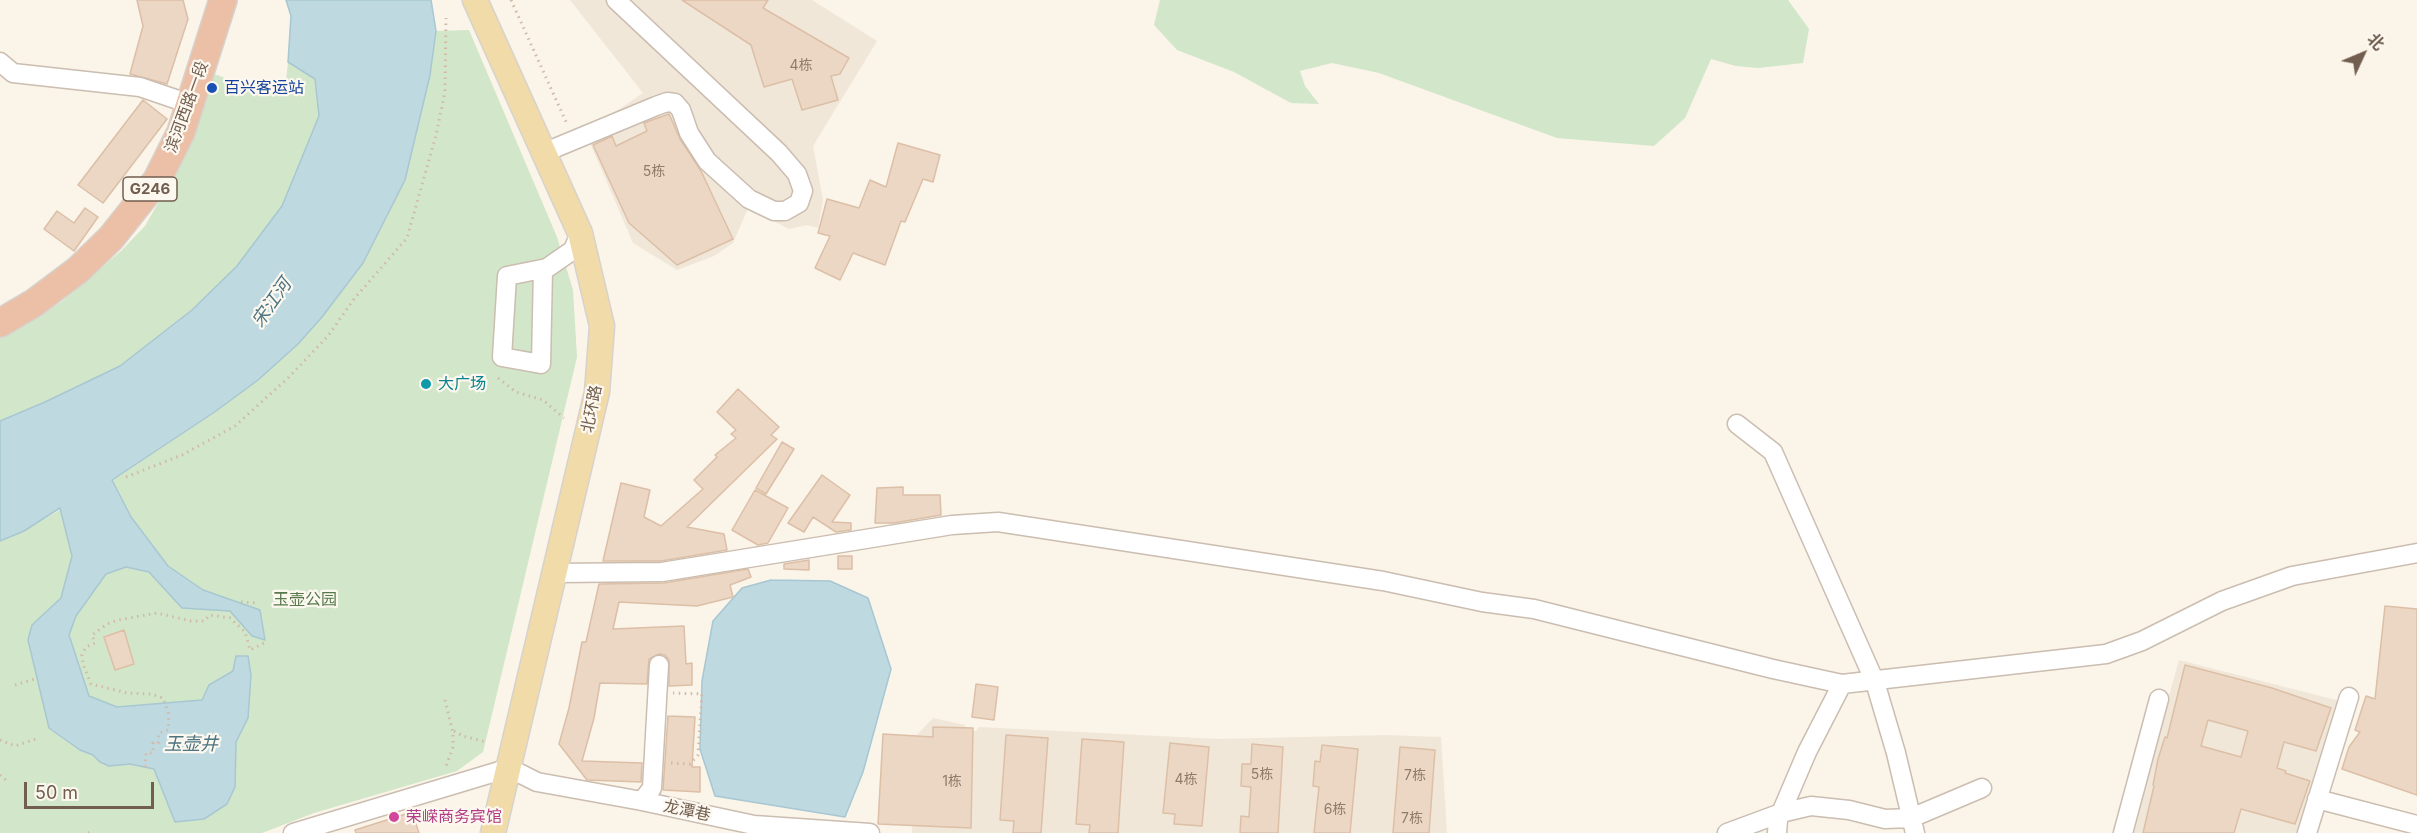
<!DOCTYPE html>
<meta charset="utf-8">
<style>
body{margin:0}
#map{position:relative;width:2417px;height:833px;overflow:hidden;background:#faf4e9;font-family:Inter,"Noto Sans SC",sans-serif}
canvas{display:block}
.north{position:absolute;left:2333px;top:24px;width:60px;height:60px;-webkit-text-stroke:4px #fdf8ef;paint-order:stroke;rotate:46deg;font-size:16px;font-weight:700;line-height:24px;text-align:center;color:#715e4f}
.north::after{content:'';display:block;margin:auto;width:21px;height:27px;background:#715e4f;clip-path:polygon(50% 0,100% 100%,50% 72%,0 100%)}
.scale{position:absolute;left:24px;top:782px;width:130px;height:27px;box-sizing:border-box;border:3px solid #715e4f;border-top:0;padding-left:8px;font-size:18px;line-height:21px;white-space:nowrap;color:#715e4f;-webkit-text-stroke:4px #fdf8ef;paint-order:stroke}
</style>
<div id="map">
<canvas width="2417" height="833"></canvas>
<div class="north">北</div>
<div class="scale">50 m</div>
</div>
<script>
const context = document.querySelector('canvas').getContext('2d');
context.lineJoin = 'round';
function fill(path, color) { context.fillStyle = color; context.fill(path, 'evenodd'); }
const poly = rows => new Path2D(rows.map(r => 'M' + r).join(''));
function strokePath(path, color, width, dash) { context.strokeStyle = color; context.lineWidth = width; context.lineCap = dash ? 'butt' : 'round'; context.setLineDash(dash || []); context.stroke(path); }
function drawText(font, color, halo, rows, align = 'center') {
  context.font = font + ' Inter,"Noto Sans SC",sans-serif'; context.lineWidth = 4.5; context.setLineDash([]); context.textBaseline = 'middle'; context.strokeStyle = halo; context.fillStyle = color; for (const [text, x, y, turn = 0] of rows) {
    context.save(); context.translate(x, y); context.rotate((+turn || 0) * Math.PI / 180); context.textAlign = isNaN(turn) ? turn : align; if (halo) context.strokeText(text, 0, 0); context.fillText(text, 0, 0); context.restore();
  }
}
fill(poly([
 [570,0,812,0,877,41,813,146,823,200,818,228,807,225,789,229,748,208,733,243,714,256,677,270,633,243,584,129,621,108,643,93],
 [2179,660,2340,701,2300,833,2131,833],
 [933,718,965,725,965,732,976,731,979,727,1219,739,1388,735,1441,737,1447,833,912,833,916,736]
]), '#f0e7d8');
fill(poly([
 [1160,0,1788,0,1809,29,1803,63,1758,68,1736,66,1711,59,1685,118,1654,146,1557,138,1379,73,1332,63,1300,71,1305,86,1319,104,1291,103,1234,72,1177,50,1154,25],
 [469,30,557,237,573,290,577,357,483,752,457,771,314,813,262,833,0,833,0,541,24,531,111,480,216,411,258,380,322,317,405,180,430,75,436,31],
 [288,62,315,79,319,116,282,206,237,266,192,310,120,366,45,402,0,421,0,338,22,327,61,302,121,251,145,226,182,161,214,74,270,94,286,81]
]), '#d2e6c9');
const water = poly([
 [286,0,431,0,436,31,430,75,405,180,363,263,322,317,298,344,258,380,216,411,112,480,131,517,168,566,203,590,260,610,265,640,252,636,230,611,182,608,149,572,126,567,106,574,76,616,69,635,89,696,117,707,202,700,209,685,233,671,236,656,248,656,251,675,248,718,236,742,235,787,227,804,204,819,175,822,154,769,130,764,109,766,100,762,93,755,80,750,49,728,28,640,32,625,61,598,72,556,60,508,24,531,0,541,0,421,45,402,120,366,192,310,237,266,282,206,319,116,315,79,288,62,291,16,286,0],
 [771,580,830,581,868,598,891,669,863,772,845,817,715,796,700,749,702,681,713,621,742,588,771,580]
]);
fill(water, '#bfd9e1');
strokePath(water, '#a7c7d2', 1.5);
const building = poly([
 [137,0,183,0,188,19,167,84,130,74,143,26,137,0],
 [682,0,768,0,763,8,849,58,840,74,831,76,838,100,802,110,792,79,764,87,751,45,682,0],
 [143,100,167,119,103,203,78,185,143,100],
 [669,114,680,139,701,171,733,239,677,265,629,223,593,145,612,136,616,146,647,131,644,123,669,114],
 [898,143,940,155,933,182,923,179,905,222,901,221,885,265,853,253,840,280,815,268,830,236,818,233,827,199,859,208,870,180,886,187,898,143],
 [85,208,98,217,74,251,44,229,57,211,74,223,85,208],
 [738,389,779,427,771,435,777,439,687,527,724,534,727,550,661,561,603,561,621,483,650,490,644,517,661,526,703,489,694,480,717,457,715,455,736,438,731,434,736,430,717,412,738,389],
 [782,442,794,449,766,494,756,488,782,442],
 [822,475,850,495,832,522,851,523,851,530,836,532,813,517,804,532,788,523,822,475],
 [903,487,903,495,940,495,941,515,894,523,875,523,877,488,903,487],
 [755,490,788,508,768,543,758,545,732,530,755,490],
 [838,556,852,556,852,569,838,569,838,556],
 [809,560,809,570,784,569,784,564,809,560],
 [748,569,751,577,730,585,733,597,697,606,619,602,613,629,684,626,686,664,692,663,692,685,669,686,669,660,665,655,659,654,649,659,647,684,600,683,594,718,582,761,642,763,641,782,587,780,559,744,569,708,582,642,586,642,599,584,664,583,748,569],
 [2385,606,2417,609,2417,795,2342,769,2349,747,2360,732,2355,730,2366,696,2375,699,2385,606],
 [124,630,134,664,115,670,104,637,124,630],
 [2185,665,2272,688,2331,708,2316,751,2284,742,2277,768,2286,771,2285,773,2310,781,2295,824,2241,809,2234,833,2143,833,2154,786,2153,785,2158,759,2165,737,2167,738,2185,665],
 [2208,720,2248,731,2241,757,2201,746,2208,720],
 [976,684,998,687,994,720,972,717,976,684],
 [668,716,695,717,692,767,700,767,700,792,663,790,668,716],
 [933,727,973,728,971,828,878,824,883,734,933,737,933,727],
 [1006,735,1048,738,1041,833,1013,833,1014,821,1000,820,1006,735],
 [1082,739,1124,742,1118,833,1089,833,1090,825,1076,824,1082,739],
 [1170,743,1209,747,1202,826,1174,824,1175,814,1163,813,1170,743],
 [1252,744,1283,747,1278,833,1240,833,1241,816,1249,817,1251,787,1241,786,1242,764,1251,764,1252,744],
 [1322,745,1358,749,1350,833,1314,833,1319,787,1313,786,1315,761,1320,762,1322,745],
 [1400,747,1435,750,1429,833,1393,833,1400,747],
 [412,812,419,833,356,833,355,830,412,812]
]);
fill(building, '#ecd7c4');
strokePath(building, '#dcbfa6', 1.5);
const minor = poly([
 [0,62,13,73,140,87,190,104],
 [543,153,656,106,667,102,675,103,681,110,689,133,707,161,749,199,774,211,785,211,799,203,803,191,797,174,779,153,616,0],
 [543,269,541,364,502,357,507,276,547,268,573,250,580,233],
 [1737,424,1773,452,1875,682,1896,753,1915,833],
 [555,573,662,572,952,525,998,522,1383,581,1482,602,1534,609,1773,669,1842,684,2106,654,2142,641,2222,601,2292,576,2417,553],
 [2317,799,2417,825],
 [642,801,652,788,659,665],
 [293,833,509,768,537,782,642,801,754,825,870,833],
 [1727,833,1781,813,1811,806,1849,810,1885,819,1911,818,1982,788],
 [1777,833,1778,820,1807,752,1842,684],
 [2123,833,2159,699],
 [2307,833,2349,697]
]);
const major = poly([
 [475,0,580,233,602,326,597,392,493,833]
]);
const highway = poly([
 [0,323,34,303,78,270,111,238,157,180,181,132,223,0]
]);
strokePath(minor, '#cbbdb0', 21);
strokePath(major, '#d7d2ce', 27);
strokePath(highway, '#d7d2ce', 30);
strokePath(poly([
 [511,0,567,124],
 [498,378,516,392,543,400,564,418],
 [126,477,182,455,235,426,288,378,328,336,354,299,407,238,436,135,445,92,446,18],
 [241,602,257,603],
 [15,685,35,679],
 [445,700,453,733,453,747,445,769],
 [454,731,463,736,486,742],
 [0,740,15,746,36,739],
 [671,763,690,764,698,755,702,694,673,693],
 [145,767,146,753,153,753,153,743,158,743,159,733,168,730,169,715,163,698,151,694,127,693,91,684,83,664,82,655,86,647,95,643,92,635,107,624,118,620,157,613,191,621,204,621,210,615,230,618,245,632,250,650,266,642],
 [0,775,9,783],
 [88,833,90,832]
]), '#d1baa7', 3, [1.5, 4.5]);
strokePath(minor, '#fff', 18);
strokePath(major, '#f0dba9', 24);
strokePath(highway, '#ecbfa7', 27);
for (const [x, y, r, color] of [
 [212,88,6,"#1a4fb4"],
 [426,384,6,"#0f9aa8"],
 [394,817,6,"#d1479c"]
]) { const dot = new Path2D(); dot.arc(x, y, r, 0, 2 * Math.PI); context.fillStyle = color; context.fill(dot); strokePath(dot, '#fdf8ef', 2); }
drawText('14px', '#907c6c', null, [
 ["4栋",801,66],
 ["5栋",654,172],
 ["5栋",1262,775],
 ["7栋",1415,776],
 ["4栋",1186,780],
 ["1栋",952,782],
 ["6栋",1335,810],
 ["7栋",1412,819]
]);
for (const [x, y, w] of [
 [150,189,54]
]) { const box = new Path2D(); box.roundRect(x - w / 2, y - 12, w, 24, 4.5); context.fillStyle = '#fdf8ef'; context.fill(box); strokePath(box, '#715e4f', 1.5); }
drawText('bold 15px', '#715e4f', null, [
 ["G246",150,189]
]);
drawText('16px', '#164399', '#fdf8ef', [
 ["百兴客运站",224,88]
], 'left');
drawText('16px', '#715e4f', '#fdf8ef', [
 ["滨河西路一段",187,107,-70],
 ["北环路",592,409,-79],
 ["龙潭巷",687,811,12]
]);
drawText('16px', '#0d838f', '#fdf8ef', [
 ["大广场",438,384]
], 'left');
drawText('16px', '#567a4c', '#fdf8ef', [
 ["玉壶公园",305,600]
]);
drawText('16px', '#b23c85', '#fdf8ef', [
 ["荣嵘商务宾馆",406,817]
], 'left');
drawText('italic 18px', '#4c7481', '#fdf8ef', [
 ["宋江河",272,303,-55],
 ["玉壶井",191,745]
]);
</script>
